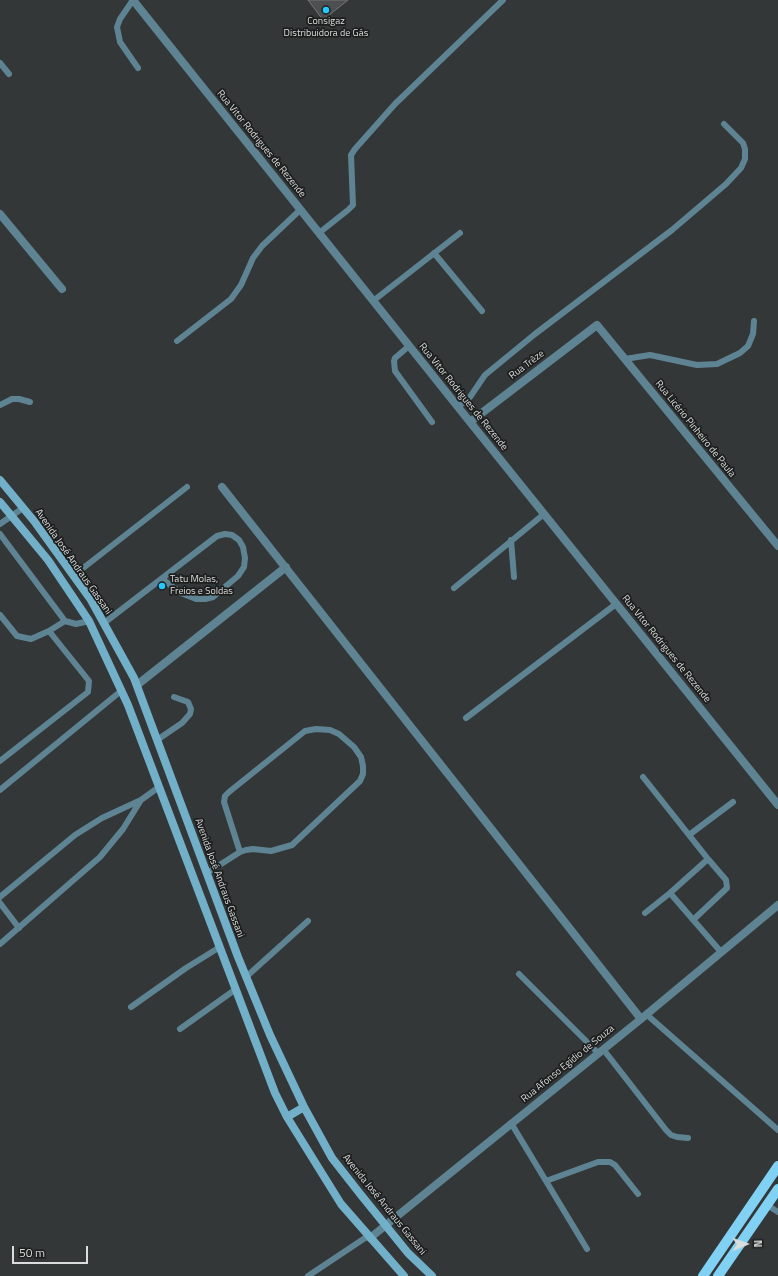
<!DOCTYPE html>
<meta charset="utf-8">
<style>
body{margin:0}
#map{position:relative;width:778px;height:1276px;overflow:hidden;background:#343738;font-family:"Titillium Web",sans-serif}
canvas{display:block}
.north{position:absolute;left:726px;top:1224px;width:40px;height:40px;-webkit-text-stroke:3px #1d1e1e;paint-order:stroke;rotate:88deg;font-size:11px;font-weight:700;line-height:16px;text-align:center;color:#dbdddd}
.north::after{content:'';display:block;margin:auto;width:14px;height:18px;background:#dbdddd;clip-path:polygon(50% 0,100% 100%,50% 72%,0 100%)}
.scale{position:absolute;left:12px;top:1246px;width:76px;height:18px;box-sizing:border-box;border:2px solid #dbdddd;border-top:0;padding-left:5px;font-size:12px;line-height:14px;white-space:nowrap;color:#dbdddd;-webkit-text-stroke:3px #1d1e1e;paint-order:stroke}
</style>
<div id="map">
<canvas width="778" height="1276"></canvas>
<div class="north">N</div>
<div class="scale">50 m</div>
</div>
<script>
const context = document.querySelector('canvas').getContext('2d');
context.lineJoin = 'round';
function fill(path, color) { context.fillStyle = color; context.fill(path, 'evenodd'); }
const poly = rows => new Path2D(rows.map(r => 'M' + r).join(''));
function strokePath(path, color, width, dash) { context.strokeStyle = color; context.lineWidth = width; context.lineCap = dash ? 'butt' : 'round'; context.setLineDash(dash || []); context.stroke(path); }
function drawText(font, color, halo, rows, align = 'center') {
  context.font = font + ' "Titillium Web",sans-serif'; context.lineWidth = 3.5; context.setLineDash([]); context.textBaseline = 'middle'; context.strokeStyle = halo; context.fillStyle = color; for (const [text, x, y, turn = 0] of rows) {
    context.save(); context.translate(x, y); context.rotate((+turn || 0) * Math.PI / 180); context.textAlign = isNaN(turn) ? turn : align; if (halo) context.strokeText(text, 0, 0); context.fillText(text, 0, 0); context.restore();
  }
}
const building = poly([
 [308,0,348,0,323,20,308,0]
]);
fill(building, '#4d4f51');
strokePath(building, '#747779', 1);
strokePath(poly([
 [133,0,120,19,117,27,120,42,138,68],
 [0,63,9,74],
 [319,233,348,210,353,205,351,155,355,149,395,104,503,0],
 [434,253,482,311],
 [373,301,460,233],
 [177,341,231,299,241,285,253,258,262,246,300,210],
 [409,346,395,358,394,361,395,371,432,422],
 [625,359,650,355,697,365,717,364,740,353,748,346,753,334,754,321],
 [0,405,12,399,19,399,30,402],
 [458,407,470,397,485,375,535,334,672,230,726,184,741,168,745,159,745,149,743,143,724,124],
 [0,524,23,508],
 [0,534,65,621,76,624,89,621],
 [511,540,514,577],
 [73,576,187,487],
 [454,588,544,514],
 [0,615,17,636,31,639,49,631,65,621],
 [104,623,217,536,225,534,232,535,239,540,243,547,245,558,244,567,238,576,213,597,205,599,196,599,181,593,162,579],
 [466,718,616,604],
 [157,740,182,723,190,714,191,709,188,702,174,697],
 [0,761,88,692,89,681,49,631],
 [643,777,708,859,670,893,721,952],
 [0,790,121,691],
 [689,835,733,802],
 [207,873,240,852,246,850,253,849,271,851,292,845,360,781,363,774,363,766,361,757,354,747,339,734,330,730,316,729,305,731,229,792,225,796,224,802,240,852],
 [0,897,75,835,102,818,141,800,159,787],
 [0,903,19,928],
 [645,913,670,893],
 [693,920,727,888,726,880,708,859],
 [0,944,100,857,123,829,141,800],
 [519,974,598,1053],
 [246,977,308,921],
 [131,1007,186,968,220,947],
 [646,1014,778,1130],
 [180,1029,236,989],
 [603,1049,666,1130,671,1135,677,1137,688,1138],
 [511,1123,587,1249],
 [546,1181,598,1162,610,1162,615,1165,638,1194],
 [767,1205,778,1212],
 [308,1276,368,1236]
]), '#5e8494', 6);
strokePath(poly([
 [133,0,458,407,778,805],
 [0,214,62,289],
 [470,422,597,325,778,546],
 [222,487,641,1019],
 [137,685,286,567],
 [370,1238,641,1019,778,905]
]), '#5e8494', 8);
strokePath(poly([
 [0,480,34,521,91,600,134,678,238,957,270,1035,304,1107,332,1158,361,1195,408,1253,432,1276],
 [0,502,48,560,89,621,128,705,275,1093,287,1117,341,1204,404,1276],
 [287,1117,304,1107]
]), '#72b0ca', 8);
strokePath(poly([
 [703,1276,778,1166],
 [718,1276,778,1189]
]), '#80d1f3', 10);
for (const [x, y, r, color] of [
 [326,10,4,"#22c9fd"],
 [162,586,4,"#22c9fd"]
]) { const dot = new Path2D(); dot.arc(x, y, r, 0, 2 * Math.PI); context.fillStyle = color; context.fill(dot); strokePath(dot, '#1d1e1e', 1.5); }
drawText('10px', '#dbdddd', '#1d1e1e', [
 ["Consigaz",326,22],
 ["Distribuidora de Gás",326,34],
 ["Tatu Molas,",170,580,"left"],
 ["Freios e Soldas",170,592,"left"]
]);
drawText('10px', '#dbdddd', '#1d1e1e', [
 ["Rua Vitor Rodrigues de Rezende",261,144,51],
 ["Rua Trêze",527,365,-37],
 ["Rua Vitor Rodrigues de Rezende",463,397,51],
 ["Rua Licério Pinheiro de Paula",695,429,51],
 ["Avenida José Andraus Gassani",73,562,55],
 ["Rua Vitor Rodrigues de Rezende",666,649,51],
 ["Avenida José Andraus Gassani",219,878,70],
 ["Rua Afonso Egídio de Souza",568,1064,-39],
 ["Avenida José Andraus Gassani",384,1205,51]
]);
</script>
